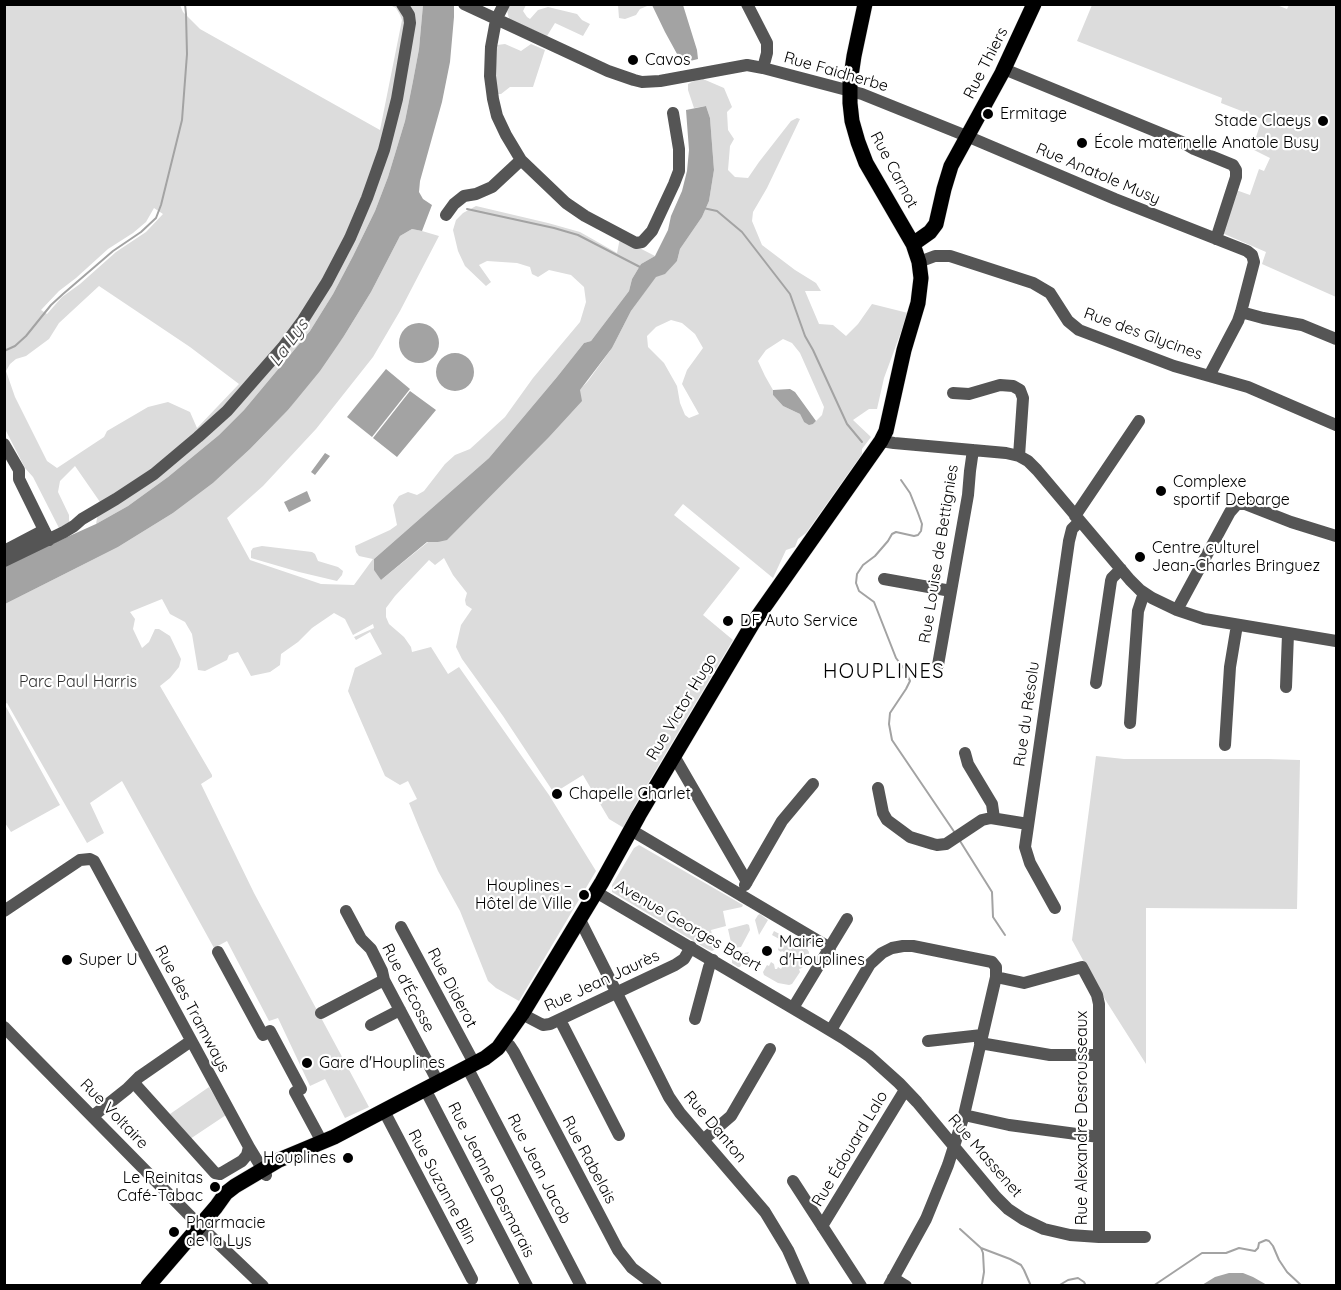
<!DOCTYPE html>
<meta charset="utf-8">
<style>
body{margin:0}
#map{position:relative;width:1341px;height:1290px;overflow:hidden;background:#fff;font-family:Quicksand,sans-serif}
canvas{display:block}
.frame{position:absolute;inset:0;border:6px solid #000;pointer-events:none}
</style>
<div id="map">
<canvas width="1341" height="1290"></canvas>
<div class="frame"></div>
</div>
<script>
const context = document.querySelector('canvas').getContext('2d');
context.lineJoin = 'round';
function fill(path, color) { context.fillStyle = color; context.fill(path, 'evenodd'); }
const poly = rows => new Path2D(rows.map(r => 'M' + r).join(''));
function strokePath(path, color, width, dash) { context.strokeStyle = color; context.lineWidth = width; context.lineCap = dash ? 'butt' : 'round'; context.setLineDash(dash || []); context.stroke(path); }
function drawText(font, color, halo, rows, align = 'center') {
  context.font = font + ' Quicksand,sans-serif'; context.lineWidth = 4.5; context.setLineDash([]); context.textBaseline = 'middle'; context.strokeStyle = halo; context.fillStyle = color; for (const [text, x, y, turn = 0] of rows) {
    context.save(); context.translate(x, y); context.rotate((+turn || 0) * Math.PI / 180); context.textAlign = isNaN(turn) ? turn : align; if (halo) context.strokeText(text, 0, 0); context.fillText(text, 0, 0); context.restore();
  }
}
fill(poly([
 [652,4,640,9,636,15,625,19,619,18,618,5],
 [1274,4,1287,9,1289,5,1336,5,1336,297,1262,264,1266,252,1222,233,1236,190,1250,195,1259,169,1264,171,1270,158,1252,149,1262,119,1221,103,1222,98,1077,41,1092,5],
 [4,5,180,5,183,12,200,29,380,130,402,20,400,15,396,8,390,5,423,5,419,49,413,81,405,121,388,177,375,211,353,256,333,294,310,331,244,410,219,435,168,477,128,506,96,524,100,502,75,466,60,481,58,492,69,515,69,522,59,528,33,477,25,468,5,429],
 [154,208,163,214,146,232,116,252,80,284,62,297,47,314,41,310,59,291,76,278,108,249,133,233,146,222],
 [99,286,190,347,239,384,197,428,190,412,168,402,148,407,107,431,104,437,57,468,47,461,15,397,6,371,10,364,16,359,26,356,49,339,59,323],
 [509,5,526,5,523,11,527,17,530,19,538,10,548,7,577,14,582,20,590,24,583,36,555,23,547,36,509,19,507,10],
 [505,44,521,51,531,44,545,50,533,87,510,87,501,94,497,94,495,82,497,45],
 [703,79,724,88,732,107,727,112,728,130,734,139,730,146,728,170,735,177,748,178,759,162,791,121,797,118,800,119,767,188,753,212,752,221,762,245,795,270,816,283,821,291,805,291,819,324,833,325,846,336,858,324,872,304,908,313,884,378,877,409,869,409,853,420,871,437,862,449,862,454,806,533,798,539,795,547,786,550,773,578,683,504,674,515,740,568,703,615,733,640,635,805,624,828,609,819,583,775,554,793,503,716,462,659,456,647,458,638,461,625,472,609,466,605,465,600,467,593,453,575,444,558,435,565,429,560,395,596,386,608,386,617,389,624,404,637,411,647,412,652,431,647,448,674,459,667,549,795,596,871,519,1001,496,988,488,981,460,911,438,871,420,830,409,803,417,799,408,781,400,785,385,776,348,691,355,668,382,654,370,632,356,640,354,637,374,628,373,624,353,635,345,619,334,613,312,628,298,642,281,654,280,665,270,672,251,676,238,652,229,655,227,660,205,671,198,670,192,634,185,622,170,614,162,599,130,612,135,619,133,629,142,648,149,642,155,629,159,629,170,636,181,659,179,667,170,678,160,686,212,775,212,777,201,784,254,893,369,1107,345,1118,325,1079,310,1086,278,1018,269,1021,227,941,214,948,122,781,90,803,104,833,87,843,7,703,5,704,5,604,118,547,173,513,213,483,250,449,288,410,344,336,371,292,400,236,412,229,422,231,439,236,400,311,373,357,316,429,263,486,227,518,250,560,321,584,354,585,373,559,359,556,356,552,355,546,390,530,397,525,393,505,399,496,408,492,417,495,424,491,445,464,455,455,470,449,505,417,533,378,580,322,586,302,584,287,571,275,549,270,538,277,532,274,530,267,517,263,487,261,479,265,491,282,486,286,465,266,458,251,453,230,456,220,463,213,476,206,548,223,580,232,617,253,620,238,655,256,641,264,632,279,629,291,591,341,584,343,557,377,489,458,374,559,381,580,428,542,438,542,588,381,612,348,631,311,656,276,677,261,680,249,702,217,709,201,714,170,710,118,706,106,694,108,688,90,688,84,694,81],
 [671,320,682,323,695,334,703,348,687,370,682,384,699,414,689,418,685,415,680,403,677,386,664,363,648,347,647,336,656,327],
 [783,339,792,343,800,353,824,407,822,415,813,424,804,422,800,414,783,406,773,395,773,390,765,376,758,361,766,350],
 [262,546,312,552,315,554,318,561,338,567,343,571,342,575,337,581,299,572,251,558,251,551,253,548],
 [5,705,60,805,11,832,5,823],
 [1096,756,1124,759,1268,759,1300,760,1297,909,1146,908,1146,1064,1101,993,1072,940],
 [639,845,743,905,742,907,723,911,726,926,711,930,715,949,714,950,712,951,707,949,612,892,612,885,634,848],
 [760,914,768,920,759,935,755,920,758,915],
 [747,924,749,925,750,930,741,947,734,948,732,947,728,929],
 [774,931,807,949,809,952,809,956,802,968,799,969,800,972,792,984,789,985,778,983,764,975,763,972,767,965,769,966,771,962,774,964,775,969,777,969,778,967,781,969,789,955,782,951,781,952,778,950,781,940,772,935],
 [749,952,740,967,738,967,732,963,732,960,735,955],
 [209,1087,226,1115,190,1139,170,1114]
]), '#dcdcdc');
fill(poly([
 [423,5,454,5,454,17,450,62,442,102,420,181,419,192,423,199,432,205,422,231,412,229,400,236,371,292,344,336,320,371,288,410,250,449,213,483,173,513,118,547,5,604,5,565,96,524,128,506,168,477,219,435,244,410,310,331,333,294,353,256,375,211,388,177,405,121,413,81,419,49],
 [652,5,683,5,697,50,698,59,682,63,665,32],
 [706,106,710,118,714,170,709,201,702,217,680,249,677,261,665,274,656,277,631,311,612,348,580,390,582,401,549,437,447,540,438,542,427,542,381,580,374,570,374,559,489,458,557,377,584,343,591,341,629,291,632,279,641,264,655,256,668,230,671,216,682,191,687,171,689,150,686,110],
 '399 343a20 20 0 1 1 40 0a20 20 0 1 1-40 0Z',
 '436 372a19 19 0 1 1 38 0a19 19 0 1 1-38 0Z',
 [386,369,410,389,372,437,347,417],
 [790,389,795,392,816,421,813,424,809,425,804,422,800,414,783,406,773,395,773,390],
 [410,391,436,410,397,457,373,438],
 [325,453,330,456,315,475,311,472],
 [307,491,311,501,289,512,284,502],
 [1229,1273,1243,1273,1253,1277,1267,1285,1202,1285,1215,1277]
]), '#a3a3a3');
strokePath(poly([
 [703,208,717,211,742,232,790,294,805,336,813,350,847,424,862,442],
 [467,209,554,228,578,235,640,267],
 [4,351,15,346,26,336,51,305,63,294,113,251,141,232,156,218,161,205,182,120,187,54,186,14,185,4],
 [901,480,910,493,918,513,922,524,921,531,918,535,914,536,896,532,892,534,888,541,875,556,863,565,857,574,856,583,859,591,874,602,896,658,905,670,910,681,906,689,890,713,889,724,892,740,955,833],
 [960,841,992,892,993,917,1005,935],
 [960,1229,981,1248,983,1253,984,1272,982,1284,979,1286],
 [981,1248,1010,1259,1021,1265,1024,1270,1031,1286],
 [1058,1286,1068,1280,1078,1278,1084,1282,1086,1286],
 [1153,1286,1202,1253,1226,1253,1239,1248,1255,1251,1258,1248,1259,1243,1266,1240,1269,1241,1273,1246,1279,1260,1287,1272,1302,1286]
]), '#a3a3a3', 2);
const major = poly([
 [913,244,930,232,936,224,944,189,951,166,1002,73,1034,4],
 [148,1286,216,1207,226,1193,235,1186,279,1160,334,1137,391,1107,485,1058,498,1048,522,1014,602,882,639,815,753,623,881,441,886,431,904,350,918,303,921,278,919,262,913,244,866,163,858,142,852,121,850,103,850,83,854,56,865,4]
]);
strokePath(major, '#dbdbdb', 16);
strokePath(poly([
 [464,4,608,71,634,80,642,82,660,81,747,65,763,68,862,94,969,137,1115,199,1247,251,1252,255,1254,262,1241,312,1238,321,1209,376],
 [504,4,496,20,491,47,490,76,493,99,497,116,506,135,521,160,566,203,585,216,636,243,642,242,652,231,674,184,679,171,679,149,673,113],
 [747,4,767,43,767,53,763,68],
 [1004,69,1182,142,1194,149,1233,165,1236,170,1236,177,1216,239],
 [446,215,454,204,464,196,476,194,492,187,521,160],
 [919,262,935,256,950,256,1033,283,1050,293,1068,321,1079,330,1174,366,1248,387,1336,425],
 [1241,312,1263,318,1302,325,1336,339],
 [953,393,969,394,1000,385,1013,386,1020,390,1023,398,1019,456],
 [881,441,894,443,1006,453,1019,456,1028,461,1037,470,1130,580,1140,590,1152,598,1177,610,1204,619,1336,641],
 [4,444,19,470,19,479,49,540],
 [1075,516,1139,421],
 [4,551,44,530],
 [4,561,64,532,74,526,82,519,116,499,154,474,198,437,227,411,283,347,303,320,327,282,350,238,367,198,384,150,397,99,410,23,409,15,402,4],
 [884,579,951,591],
 [1177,610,1230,512,1237,504,1245,504,1291,522,1336,536],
 [938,665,968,495,970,471,973,450],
 [1096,683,1111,581,1112,578,1121,569],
 [1286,687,1288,634],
 [1130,723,1138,611,1144,593],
 [1225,745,1230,667,1237,625],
 [965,753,968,764,992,804,994,818],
 [674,756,747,882],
 [878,788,883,813,887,820,910,837,933,844,937,845,946,844,982,820,991,818,1028,824],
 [631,830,830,948],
 [745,885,782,821,813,784],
 [596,892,818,1023,843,1038,869,1056,899,1083,917,1102,996,1197,1008,1209,1023,1219,1044,1229,1070,1235,1099,1237,1145,1237],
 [1055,908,1030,863,1025,847,1069,541,1072,529,1080,521],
 [4,911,80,860,90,859,94,861,249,1147,266,1175],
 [346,911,361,939,371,949,382,971,384,980,438,1082],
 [579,918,669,1097,680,1113,765,1212,788,1250,804,1286],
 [401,927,474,1063],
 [218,952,263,1035,270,1031,301,1089,295,1092,322,1142],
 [996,977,1024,983,1082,967,1097,995,1099,1004,1099,1237],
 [793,1008,847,919],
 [321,1013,384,980],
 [522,1014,543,1025,550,1024,675,965,684,959,691,947],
 [695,1019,709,967,713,960],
 [560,1020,619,1135],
 [371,1025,400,1010],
 [4,1027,199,1225,263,1286],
 [831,1030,870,964,882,953,892,948,903,946,913,946,992,962,996,967,996,977,964,1115,948,1165,926,1219,889,1286],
 [503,1041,510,1046,514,1052,618,1250,632,1268,656,1286],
 [928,1041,982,1035],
 [980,1043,1050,1055,1099,1055],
 [467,1067,581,1286],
 [134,1083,215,1173,220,1174,242,1161,247,1155,249,1147],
 [425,1089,527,1286],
 [384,1111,472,1279],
 [964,1115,1009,1125,1099,1137],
 [93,1116,127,1089,139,1077,191,1041],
 [703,1140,731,1116,770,1049],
 [793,1181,861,1286],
 [822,1226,905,1090],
 [893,1278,906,1286]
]), '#555', 12);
strokePath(major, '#000', 15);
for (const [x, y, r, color] of [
 [633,60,6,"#000"],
 [988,114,6,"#000"],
 [1323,121,6,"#000"],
 [1082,143,6,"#000"],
 [1161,491,6,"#000"],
 [1140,557,6,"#000"],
 [728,621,6,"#000"],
 [557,794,6,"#000"],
 [584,895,6,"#000"],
 [767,951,6,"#000"],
 [67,960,6,"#000"],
 [307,1063,6,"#000"],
 [348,1158,6,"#000"],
 [215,1187,6,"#000"],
 [174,1232,6,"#000"]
]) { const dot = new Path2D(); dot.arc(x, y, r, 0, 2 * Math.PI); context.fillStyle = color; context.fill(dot); strokePath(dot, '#fff', 2); }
drawText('16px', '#000', '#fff', [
 ["Cavos",645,60],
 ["Ermitage",1000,114],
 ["Stade Claeys",1311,121,"right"],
 ["École maternelle Anatole Busy",1094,143],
 ["Complexe",1173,482],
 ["sportif Debarge",1173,500],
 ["Centre culturel",1152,548],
 ["Jean-Charles Bringuez",1152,566],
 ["DF Auto Service",740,621],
 ["Chapelle Charlet",569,794],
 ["Houplines –",572,886,"right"],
 ["Hôtel de Ville",572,904,"right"],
 ["Mairie",779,942],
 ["d'Houplines",779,960],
 ["Super U",79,960],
 ["Gare d'Houplines",319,1063],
 ["Houplines",336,1158,"right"],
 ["Le Reinitas",203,1178,"right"],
 ["Café-Tabac",203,1196,"right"],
 ["Pharmacie",186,1223],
 ["de la Lys",186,1241]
], 'left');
drawText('16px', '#000', '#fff', [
 ["Rue Thiers",986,63,-63],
 ["Rue Faidherbe",836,72,16],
 ["Rue Carnot",894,170,62],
 ["Rue Anatole Musy",1098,174,23],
 ["Rue des Glycines",1143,334,20],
 ["Rue Louise de Bettignies",939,554,-81],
 ["Rue Victor Hugo",682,707,-59],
 ["Rue du Résolu",1027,714,-82],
 ["Avenue Georges Baert",688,926,30],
 ["Rue Jean Jaurès",602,981,-25],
 ["Rue d'Écosse",408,988,63],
 ["Rue Diderot",452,988,62],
 ["Rue des Tramways",192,1009,62],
 ["Rue Voltaire",114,1114,46],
 ["Rue Alexandre Desrousseaux",1082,1118,-90],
 ["Rue Danton",715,1127,50],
 ["Rue Édouard Lalo",850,1149,-59],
 ["Rue Massenet",985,1156,49],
 ["Rue Rabelais",589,1160,62],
 ["Rue Jean Jacob",539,1169,63],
 ["Rue Jeanne Desmarais",491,1180,63],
 ["Rue Suzanne Blin",442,1187,62]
]);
drawText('16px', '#333', '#fff', [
 ["Parc Paul Harris",78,682]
]);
drawText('italic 18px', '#444', '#fff', [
 ["La Lys",289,343,-54]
]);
context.letterSpacing = '1.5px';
drawText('20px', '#000', '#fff', [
 ["HOUPLINES",884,672]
]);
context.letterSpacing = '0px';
</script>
